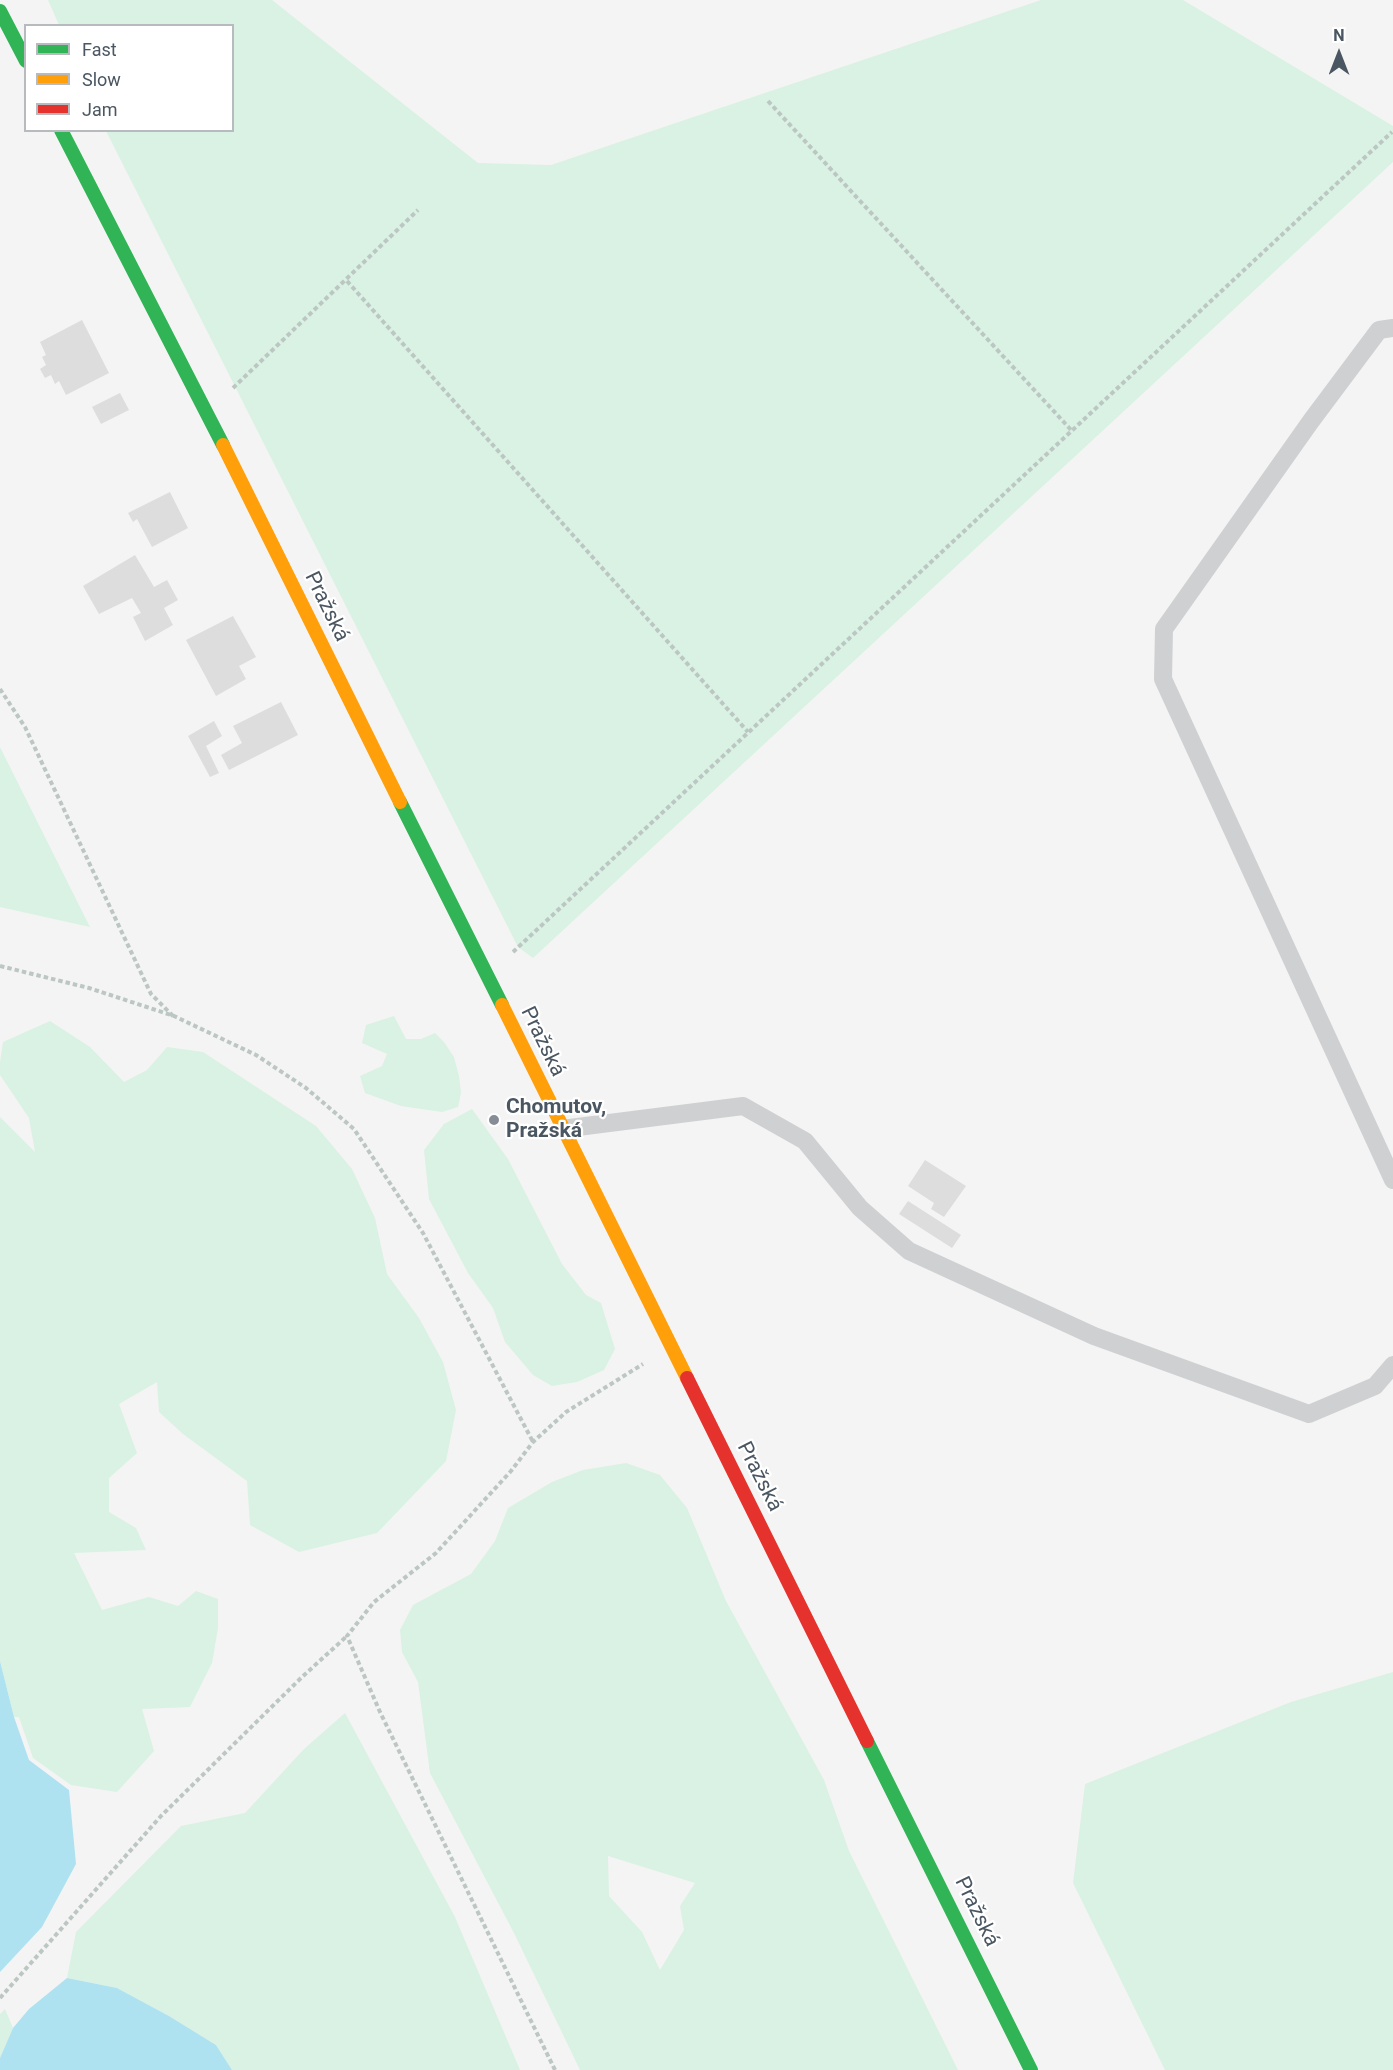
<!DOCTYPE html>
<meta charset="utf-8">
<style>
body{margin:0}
#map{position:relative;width:1393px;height:2070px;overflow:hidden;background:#f4f4f4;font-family:Roboto,sans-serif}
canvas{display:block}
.legend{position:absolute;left:24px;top:24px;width:210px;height:108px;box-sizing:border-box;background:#fff;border:2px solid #b7bbc0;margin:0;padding:8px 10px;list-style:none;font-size:18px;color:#4a5661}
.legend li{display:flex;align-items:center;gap:12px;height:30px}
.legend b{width:30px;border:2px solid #b7bbc0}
.north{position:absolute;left:1309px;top:24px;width:60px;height:60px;-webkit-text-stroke:4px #fff;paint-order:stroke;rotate:0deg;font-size:16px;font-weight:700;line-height:24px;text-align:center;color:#4a5661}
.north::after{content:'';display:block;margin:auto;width:21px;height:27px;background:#4a5661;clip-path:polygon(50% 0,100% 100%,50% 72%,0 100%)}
</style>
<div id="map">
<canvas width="1393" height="2070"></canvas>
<ul class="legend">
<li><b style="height:8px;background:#30b455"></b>Fast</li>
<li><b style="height:8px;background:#ff9f0a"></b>Slow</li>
<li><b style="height:8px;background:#e5322d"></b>Jam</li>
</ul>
<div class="north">N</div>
</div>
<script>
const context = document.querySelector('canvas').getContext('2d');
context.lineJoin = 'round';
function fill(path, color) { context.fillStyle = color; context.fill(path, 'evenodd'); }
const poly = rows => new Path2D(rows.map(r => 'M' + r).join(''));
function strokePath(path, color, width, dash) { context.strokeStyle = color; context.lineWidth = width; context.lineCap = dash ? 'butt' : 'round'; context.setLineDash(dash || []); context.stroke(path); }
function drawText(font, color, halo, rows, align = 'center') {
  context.font = font + ' Roboto,sans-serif'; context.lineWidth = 4.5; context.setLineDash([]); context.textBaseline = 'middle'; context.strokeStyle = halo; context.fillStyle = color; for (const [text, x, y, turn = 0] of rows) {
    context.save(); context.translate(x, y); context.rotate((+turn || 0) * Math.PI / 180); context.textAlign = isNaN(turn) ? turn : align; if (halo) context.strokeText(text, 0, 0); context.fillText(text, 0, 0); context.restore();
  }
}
fill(poly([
 [48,0,272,0,478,163,551,165,1041,0,1183,0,1393,126,1393,162,533,958,518,947,106,131,232,130,232,26,59,25],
 [0,747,90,927,0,907],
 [394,1016,406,1039,421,1039,435,1033,444,1042,454,1057,459,1076,461,1093,458,1107,442,1112,401,1106,365,1093,360,1076,382,1066,387,1054,362,1043,366,1025],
 [50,1021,90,1047,124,1082,147,1070,167,1047,203,1052,316,1126,352,1169,375,1218,387,1274,419,1318,443,1362,456,1410,446,1461,377,1533,299,1552,250,1525,247,1481,183,1434,159,1412,157,1382,119,1404,137,1453,109,1478,109,1512,136,1528,146,1550,74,1553,102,1610,149,1597,178,1606,196,1591,218,1599,218,1628,212,1663,190,1707,142,1709,154,1751,117,1792,71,1785,33,1758,19,1717,14,1717,0,1661,0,1117,35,1152,29,1118,0,1075,0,1062,3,1042],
 [472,1109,508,1159,562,1264,586,1295,601,1303,615,1349,604,1370,577,1382,552,1386,533,1375,505,1342,493,1308,468,1273,429,1199,424,1150,444,1124],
 [626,1463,660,1475,687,1508,726,1601,824,1780,849,1851,958,2070,580,2070,515,1935,430,1773,418,1682,402,1652,400,1630,413,1605,471,1574,495,1541,508,1508,552,1482,583,1470],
 [608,1856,695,1883,680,1906,684,1930,660,1970,642,1932,609,1896],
 [1393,1672,1393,2070,1165,2070,1073,1883,1085,1784,1291,1702],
 [345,1713,455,1917,520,2070,232,2070,216,2045,169,2016,117,1988,67,1978,76,1932,181,1826,245,1813,304,1749],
 [5,2009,13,2028,0,2058,0,2014]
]), '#d9f2e3');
fill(poly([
 [0,1661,14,1717,29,1760,69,1790,76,1864,42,1927,0,1972],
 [67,1978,117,1988,169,2016,216,2045,232,2070,0,2070,0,2058,13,2028,29,2009]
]), '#aee2f0');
fill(poly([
 [82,320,109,373,66,395,59,381,55,384,51,375,45,378,40,369,46,365,42,357,46,355,40,342],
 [120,393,129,410,101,424,92,407],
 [170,492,188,528,152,547,137,519,133,522,128,513],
 [135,555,154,587,167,580,178,600,164,608,173,625,145,641,133,617,141,613,132,598,99,614,83,586],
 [233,616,256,657,239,666,246,679,216,696,186,640],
 [281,702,298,735,229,770,221,755,242,743,233,726],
 [214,721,222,736,206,746,219,773,210,777,188,736],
 [925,1160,966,1186,944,1217,931,1209,934,1203,908,1186],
 [908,1201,961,1235,952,1248,899,1214]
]), '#ddddde');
strokePath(poly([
 [768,101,1072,431],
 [347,281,748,732],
 [233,388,418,210],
 [0,689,25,727,151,994,173,1016],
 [513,952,1392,132],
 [0,966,89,988,174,1016,256,1055,306,1088,354,1129,423,1233,533,1442],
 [0,1998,161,1816,302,1677,347,1636],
 [555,2070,380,1712,347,1636,374,1602,436,1553,511,1471,533,1442,566,1412,643,1364]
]), '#bcc7c4', 4, [4.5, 3]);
strokePath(poly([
 [1393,328,1379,330,1311,421,1164,629,1163,679,1393,1180],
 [562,1129,743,1106,805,1141,860,1208,909,1251,1094,1336,1309,1414,1375,1386,1393,1365]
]), '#ced0d2', 18);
strokePath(poly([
 [0,11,26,61],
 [61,130,223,445],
 [400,802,502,1005],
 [867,1741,1031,2070]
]), '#30b455', 14);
strokePath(poly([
 [223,445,400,802],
 [502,1005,687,1378]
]), '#ff9f0a', 14);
strokePath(poly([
 [687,1378,867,1741]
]), '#e5322d', 14);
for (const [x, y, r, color] of [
 [494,1120,6,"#868d94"]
]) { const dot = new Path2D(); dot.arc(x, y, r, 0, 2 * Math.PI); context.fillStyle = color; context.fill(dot); strokePath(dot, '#fff', 2); }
drawText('21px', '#4a5661', '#fff', [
 ["Pražská",326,607,64],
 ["Pražská",542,1042,64],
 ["Pražská",759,1477,63],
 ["Pražská",976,1912,64]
]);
drawText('bold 21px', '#4a5661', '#fff', [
 ["Chomutov,",506,1108],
 ["Pražská",506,1132]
], 'left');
</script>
